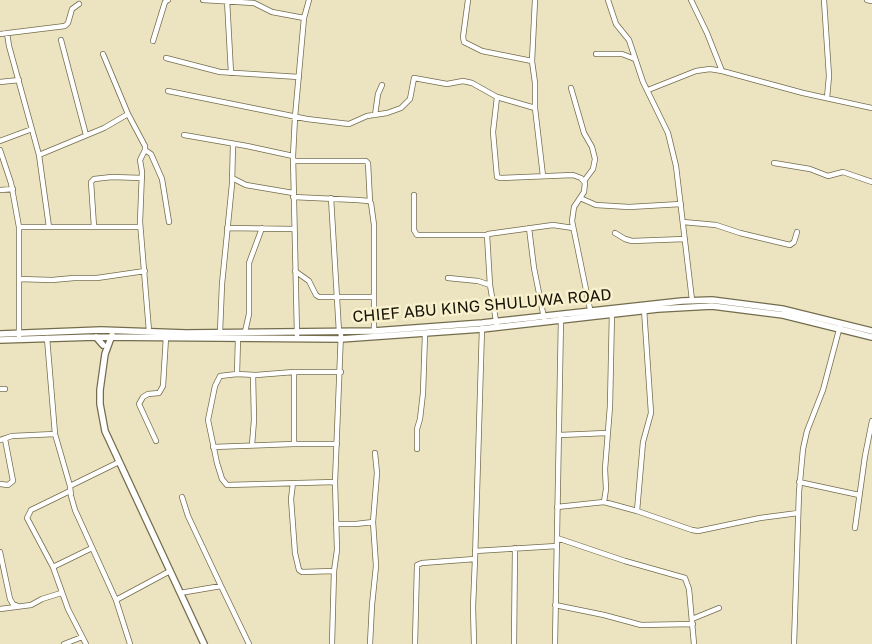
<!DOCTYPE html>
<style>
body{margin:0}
canvas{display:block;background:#ece3c0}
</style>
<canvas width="872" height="644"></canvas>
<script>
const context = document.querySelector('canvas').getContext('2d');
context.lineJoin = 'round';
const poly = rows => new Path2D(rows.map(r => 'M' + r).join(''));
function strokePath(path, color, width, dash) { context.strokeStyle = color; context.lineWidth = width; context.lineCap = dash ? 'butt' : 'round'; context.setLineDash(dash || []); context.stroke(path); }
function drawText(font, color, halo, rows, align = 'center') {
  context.font = font + ' "Golos Text",sans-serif'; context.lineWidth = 5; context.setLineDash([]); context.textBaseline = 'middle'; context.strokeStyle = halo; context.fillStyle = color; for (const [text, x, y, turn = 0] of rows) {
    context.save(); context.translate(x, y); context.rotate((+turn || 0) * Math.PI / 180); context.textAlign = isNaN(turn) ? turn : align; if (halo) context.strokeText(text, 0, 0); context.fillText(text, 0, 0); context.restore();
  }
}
const minor = poly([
 [203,0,254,3,272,12,304,18],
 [227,0,231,73],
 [468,0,463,37,464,42,482,51,532,61],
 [535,0,532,61,535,83,535,108,543,176],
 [608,0,616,24,629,40,643,82,668,133,676,166,692,300],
 [691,0,707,33,722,71,803,93,872,108],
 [824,0,829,76,827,98],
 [867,0,872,1],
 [7,33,9,46,39,155,49,227],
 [0,34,65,26,68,23,72,9,79,4],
 [61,40,86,135],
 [153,41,165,2,168,0],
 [103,54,128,114,145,146,145,150,140,160,142,172,140,222,149,331],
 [596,54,622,54,635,59],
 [166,58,220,72,299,77],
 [0,82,19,80],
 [571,88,584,133,592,147,595,159,593,169,584,181],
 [648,90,696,71,710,69,722,71],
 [168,91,307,119,349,124,367,116,387,113,401,108,410,99,414,78,447,84,463,81,472,83,497,97,535,108],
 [497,97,493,132,497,177,501,178,573,175,581,178,585,183,584,192,574,207,572,221,591,314],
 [375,115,378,94,382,85],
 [184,135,247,146,293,156],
 [0,141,32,129],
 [0,150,11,183,19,227,19,336],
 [145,150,151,154,162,179,169,222],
 [39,155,104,128,128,114],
 [293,161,366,161,368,163,370,202],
 [774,163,810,169,828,176,843,172,872,182],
 [232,178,246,185,293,193],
 [0,190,13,189],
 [414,195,414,230,417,235,487,235],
 [293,197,357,200,369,201,371,203,374,225,374,331],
 [331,198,339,332],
 [580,198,596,205,629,207,681,204],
 [683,222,716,225,740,233,790,245,794,242,797,232],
 [19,227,140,227],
 [94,227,91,182,94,179,112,177,142,178],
 [227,228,294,229],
 [529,228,534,268,544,318],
 [615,233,625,239,632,241,685,239],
 [295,271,309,281,316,295,319,297,374,297],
 [448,278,478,281,490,285],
 [19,279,52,280,74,278,97,278,145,271],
 [497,327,490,285,487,235,488,234,553,225,573,228],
 [220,332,222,284,232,184,233,144],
 [245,332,249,314,249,263,262,228],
 [297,335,293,156,295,117,304,18,309,0],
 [47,338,55,434,70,486],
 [294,372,294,444],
 [237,374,238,338],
 [0,389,5,389],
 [560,435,607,433],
 [0,440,12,436,55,434],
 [156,441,139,404,143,397,148,394,159,393,163,386,166,337],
 [252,445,254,420,253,375],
 [213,447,294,444,337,444],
 [417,449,417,429,420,419,423,393,425,334],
 [335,482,227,485,222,479,217,463,208,420,215,386,220,376,237,374,256,375,294,372,341,372],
 [799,482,859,495],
 [293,483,291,499,295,553,299,570,302,572,334,571],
 [0,484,8,485,13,481,5,439],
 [70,491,31,510,27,518,53,567,68,609,86,644],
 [182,497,188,516,221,586],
 [604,502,606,489,605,469,610,406,612,311],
 [557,507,604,502,637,511,692,530,698,531,760,518,798,513],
 [637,511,643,442,651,413,644,309],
 [336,524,356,524,373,522],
 [855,528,865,456,872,421],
 [557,538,625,561,685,578,689,589,694,644],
 [475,551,557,546],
 [0,552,10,599,13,604,18,606],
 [475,559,482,328],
 [53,567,92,548],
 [180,593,221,586,249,644],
 [116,600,75,510,71,496,70,486,119,462],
 [555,605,604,615,641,625,693,624],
 [0,609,31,605,42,599,61,593],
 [692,619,719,608],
 [64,644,82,637],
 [130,644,116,600,170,571],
 [332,644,334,571,337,550,335,482,341,332],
 [370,644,372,605,376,566,373,522,377,473,375,453],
 [415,644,417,565,422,563,475,559,473,607,474,644],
 [514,644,515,548],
 [555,644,561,318],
 [794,644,799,492,803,449,807,431,823,390,840,326]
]);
const tertiary = poly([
 [0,334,101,330,186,333,374,331,482,323,682,301,712,300,782,309,872,331],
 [112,335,105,354,100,390,100,404,105,431,204,644],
 [96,337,103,345],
 [0,340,96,337,341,339,482,329,658,309,712,306,783,315,872,337]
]);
strokePath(minor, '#746d4d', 6);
strokePath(tertiary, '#746d4d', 8);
strokePath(minor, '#fff', 4.5);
strokePath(tertiary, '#fff', 5.5);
drawText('16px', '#161307', '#f9f1cd', [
 ["CHIEF ABU KING SHULUWA ROAD",482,306,-5]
]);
</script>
